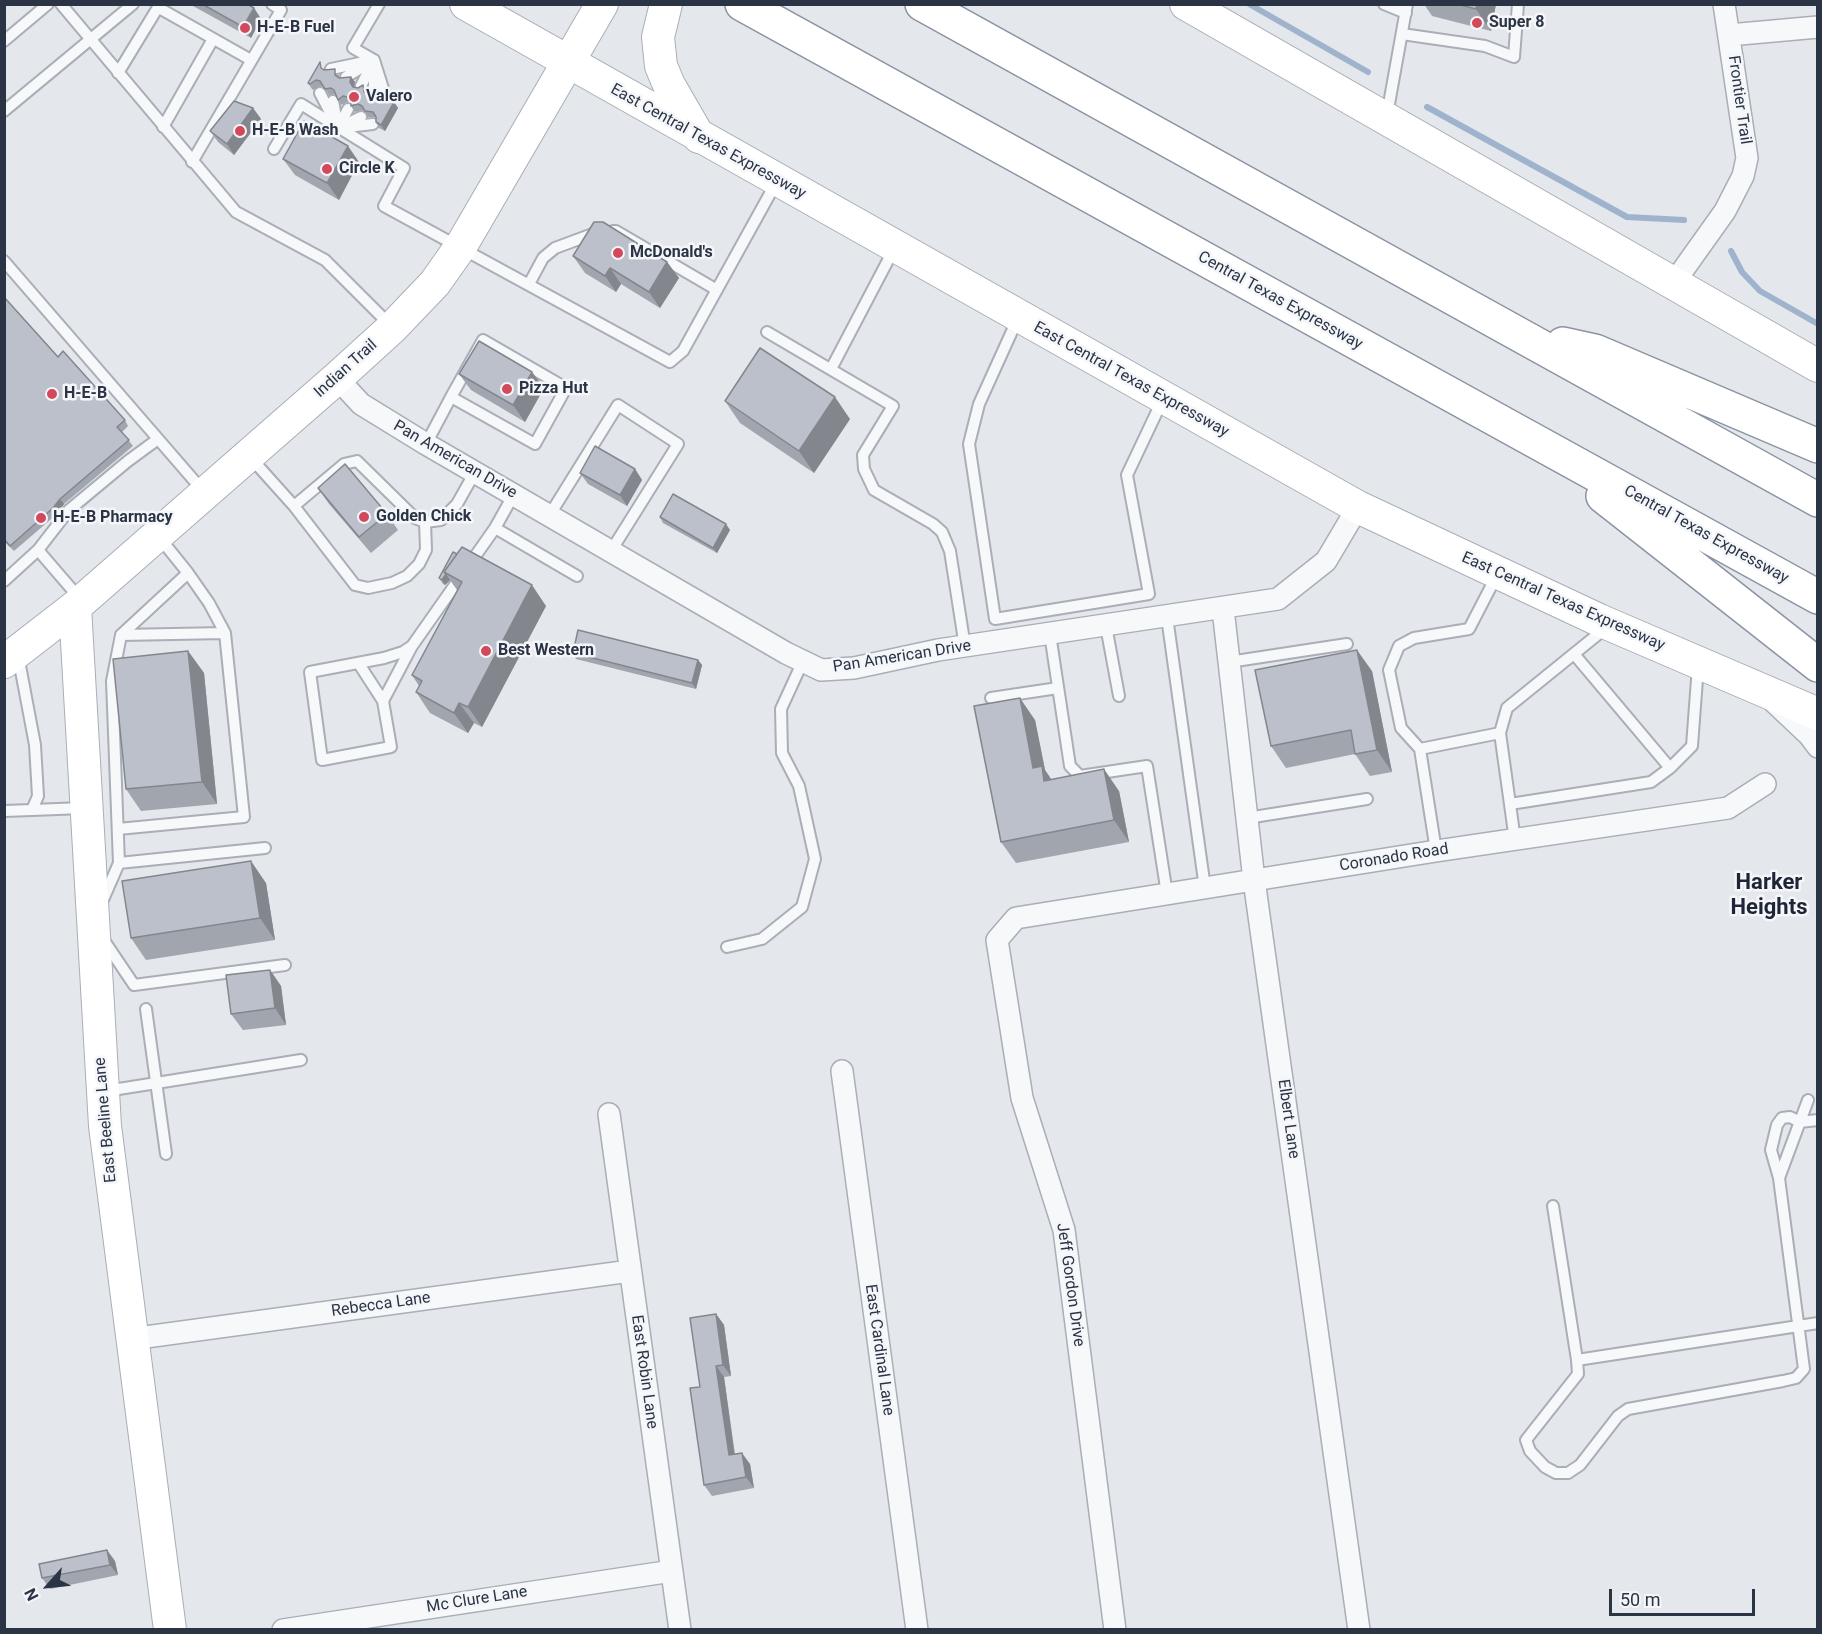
<!DOCTYPE html>
<style>
body{margin:0}
#map{position:relative;width:1822px;height:1634px;overflow:hidden;background:#e4e7ec;font-family:Roboto,sans-serif}
canvas{display:block}
.frame{position:absolute;inset:0;border:6px solid #2b3445;pointer-events:none}
.north{position:absolute;left:18px;top:1556px;width:60px;height:60px;-webkit-text-stroke:4px #f4f6f9;paint-order:stroke;rotate:243deg;font-size:16px;font-weight:700;line-height:24px;text-align:center;color:#2b3445}
.north::after{content:'';display:block;margin:auto;width:21px;height:27px;background:#2b3445;clip-path:polygon(50% 0,100% 100%,50% 72%,0 100%)}
.scale{position:absolute;left:1609px;top:1589px;width:146px;height:27px;box-sizing:border-box;border:3px solid #2b3445;border-top:0;padding-left:8px;font-size:18px;line-height:21px;white-space:nowrap;color:#2b3445;-webkit-text-stroke:4px #f4f6f9;paint-order:stroke}
</style>
<div id="map">
<canvas width="1822" height="1634"></canvas>
<div class="frame"></div>
<div class="north">N</div>
<div class="scale">50 m</div>
</div>
<script>
const context = document.querySelector('canvas').getContext('2d');
context.lineJoin = 'round';
const poly = rows => new Path2D(rows.map(r => 'M' + r).join(''));
function strokePath(path, color, width, dash) { context.strokeStyle = color; context.lineWidth = width; context.lineCap = dash ? 'butt' : 'round'; context.setLineDash(dash || []); context.stroke(path); }
function fill(path, color) { context.fillStyle = color; context.fill(path, 'evenodd'); }
function drawText(font, color, halo, rows, align = 'center') {
  context.font = font + ' Roboto,sans-serif'; context.lineWidth = 5; context.setLineDash([]); context.textBaseline = 'middle'; context.strokeStyle = halo; context.fillStyle = color; for (const [text, x, y, turn = 0] of rows) {
    context.save(); context.translate(x, y); context.rotate((+turn || 0) * Math.PI / 180); context.textAlign = isNaN(turn) ? turn : align; if (halo) context.strokeText(text, 0, 0); context.fillText(text, 0, 0); context.restore();
  }
}
strokePath(poly([
 [1249,4,1368,72],
 [1427,107,1627,217,1684,220],
 [1731,251,1742,272,1760,291,1818,324]
]), '#9fb4cc', 6);
const lane = poly([
 [61,4,236,212,325,260,390,325],
 [1384,4,1406,13],
 [159,8,251,60],
 [1402,34,1485,46,1514,57,1518,4],
 [4,41,48,4],
 [331,69,374,60,346,77],
 [118,73,160,4],
 [361,86,374,60,353,48,379,4],
 [320,93,338,128,361,117],
 [374,93,374,60,387,101],
 [333,101,338,128,348,109],
 [4,111,133,4],
 [1383,115,1389,104,1407,4],
 [163,127,213,39],
 [347,127,373,124],
 [274,149,301,104,404,168,384,206,670,362,683,351,777,181],
 [192,162,281,10,272,4],
 [613,231,616,231,717,290],
 [4,261,204,492],
 [529,284,543,258,555,248,598,232],
 [1018,318,979,404,969,444,995,619,1149,594,1127,475,1162,401],
 [767,332,893,406,863,455,864,469,874,490,933,524,942,532,950,551,965,647],
 [831,369,895,247],
 [426,444,451,397,483,340,566,388,535,444,451,397],
 [250,457,294,506,344,464,357,461,415,518,425,522,441,520,457,504,475,472],
 [294,506,355,585,368,588,392,583,407,576,419,564,426,550,425,522],
 [549,516,618,405,678,444,611,551],
 [495,528,577,576],
 [38,550,69,510,128,461,158,439],
 [4,581,38,550,81,600],
 [1167,617,1205,888],
 [1106,626,1119,696],
 [1050,634,1070,766,1080,776,1147,766,1167,894],
 [121,635,188,573],
 [412,646,403,652,384,658,310,672,322,760,391,747,383,701,412,646,495,528,514,494],
 [1574,654,1670,768,1692,746,1698,666],
 [1229,662,1347,644],
 [359,664,383,701],
 [991,698,1058,688],
 [1420,749,1500,733],
 [1510,804,1651,782,1670,768],
 [32,810,83,808],
 [4,811,32,810,38,796,35,745,18,655],
 [1247,818,1367,799],
 [118,829,244,817,225,633,209,603,188,573,159,537],
 [1515,840,1500,733,1507,708,1607,627],
 [1436,851,1420,749,1401,728,1389,670,1399,646,1414,638,1469,629,1497,575],
 [119,863,112,681,121,635,225,633],
 [102,902,119,863,265,848],
 [103,939,134,985,285,965],
 [727,947,762,939,802,907,815,859,799,786,782,753,781,709,803,661],
 [146,1009,166,1154],
 [106,1091,301,1060],
 [1779,1178,1771,1150,1777,1125,1782,1118,1790,1117,1800,1122,1818,1120],
 [1553,1206,1577,1360,1818,1323],
 [1577,1360,1578,1374,1526,1440,1530,1451,1545,1467,1556,1473,1568,1473,1580,1465,1618,1416,1628,1409,1783,1381,1796,1378,1804,1369,1779,1178,1808,1100]
]);
const street = poly([
 [1729,35,1818,27],
 [1673,284,1725,211,1743,176,1747,158,1724,4],
 [337,378,361,404,426,444,786,653,821,670,854,668,938,650,1278,599,1326,561,1358,507],
 [1223,609,1254,880,1359,1630],
 [1774,702,1809,735,1818,747],
 [842,1071,917,1630],
 [609,1114,680,1630],
 [131,1339,630,1271],
 [283,1630,672,1571],
 [1115,1630,1064,1230,1022,1098,997,940,1016,918,1436,851,1728,808,1765,784]
]);
const secondary = poly([
 [466,4,1358,507,1599,620,1818,714],
 [666,4,658,37,661,66,669,85,699,137],
 [1186,4,1818,366],
 [75,607,105,1126,170,1630],
 [4,662,75,607,337,378,392,328,435,283,461,246,602,4]
]);
const highway = poly([
 [742,4,1818,597],
 [922,4,1818,500],
 [1563,344,1595,351,1818,446],
 [1603,496,1818,665]
]);
strokePath(lane, '#a9aeb7', 14);
strokePath(street, '#a9aeb7', 24);
strokePath(secondary, '#a9aeb7', 34);
strokePath(highway, '#8b94a3', 36);
strokePath(lane, '#f7f8fa', 10);
strokePath(street, '#f7f8fa', 21);
strokePath(secondary, '#fff', 32);
strokePath(highway, '#fff', 33);
fill(poly([
 [192,4,247,4,254,8,261,19,251,38,193,6],
 [1424,4,1496,4,1491,31,1432,16],
 [324,68,324,70,339,75,339,78,351,77,355,82,354,87,358,88,363,85,367,93,370,95,375,93,380,102,385,103,394,102,398,108,385,131,379,128,376,122,376,117,368,117,364,111,362,110,355,112,351,106,351,102,347,102,341,105,338,100,336,94,329,95,324,86,320,86,313,90,312,89,308,83],
 [253,108,261,119,234,155,218,142,210,131],
 [283,159,359,162,339,200,295,175],
 [573,256,667,262,679,278,660,308,621,284,616,292,585,273],
 [4,297,58,357,125,420,128,426,122,432,133,446,64,504,57,514,14,551,4,541],
 [532,372,544,388,525,422,471,390,459,374],
 [725,401,850,419,814,473,740,423],
 [635,469,642,480,627,506,588,484,580,473],
 [318,488,387,514,398,530,371,553,329,504],
 [660,517,730,530,717,553,663,523],
 [453,552,546,606,482,727,474,723,468,733,430,713,416,692,419,686,412,675,457,590,450,580,445,585,443,584,439,578],
 [188,651,204,673,217,804,141,811,126,789],
 [573,653,698,660,702,665,696,689,576,659],
 [1372,671,1392,772,1370,776,1355,754,1286,768,1271,746],
 [1035,720,1045,770,1051,779,1119,791,1129,842,1016,863,1001,842],
 [266,883,275,940,146,960,131,938],
 [270,970,281,986,286,1025,243,1030,231,1014],
 [716,1314,724,1325,731,1376,724,1377,735,1454,750,1464,754,1488,712,1496,704,1485],
 [115,1561,118,1575,50,1589,42,1578]
]), '#a1a5ae');
fill(poly([
 [1477,4,1496,4,1491,31,1476,9],
 [254,8,261,19,251,38,243,27],
 [351,77,355,82,354,87,350,82],
 [394,102,398,108,385,131,381,125],
 [253,108,261,119,234,155,227,144],
 [348,146,359,162,339,200,327,183],
 [667,262,679,278,660,308,649,292],
 [610,268,621,284,616,292,605,276],
 [532,372,544,388,525,422,513,405],
 [835,397,850,419,814,473,799,451],
 [635,469,642,480,627,506,620,495],
 [60,499,64,504,57,514,53,508],
 [726,524,730,530,717,553,713,548],
 [446,574,450,580,445,585,442,580],
 [532,585,546,606,482,727,468,707],
 [1357,650,1372,671,1392,772,1377,750],
 [188,651,204,673,217,804,202,782],
 [698,660,702,665,696,689,692,683],
 [1020,698,1035,720,1045,770,1057,788,1048,789,1033,768],
 [459,703,474,723,468,733,454,713],
 [1104,769,1119,791,1129,842,1114,820],
 [251,861,266,883,275,940,260,918],
 [270,970,281,986,286,1025,275,1008],
 [716,1314,724,1325,731,1376,723,1365],
 [716,1366,724,1377,736,1466,729,1455],
 [742,1453,750,1464,754,1488,746,1477],
 [107,1550,115,1561,118,1575,110,1565]
]), '#83868d');
const building = poly([
 [202,4,247,4,254,8,243,27,202,4],
 [1457,4,1477,4,1476,9,1457,4],
 [320,62,321,68,324,70,335,69,335,75,339,78,351,77,350,82,353,87,358,88,363,85,364,92,370,95,375,93,379,101,385,103,389,99,394,102,381,125,376,122,376,117,373,112,365,111,362,106,358,104,351,106,351,100,348,97,343,96,338,100,334,90,331,88,325,89,320,81,316,80,310,84,308,83,320,62],
 [234,101,253,108,227,144,210,131,234,101],
 [304,121,348,146,327,183,283,159,304,121],
 [594,222,603,222,667,262,649,292,610,268,605,276,573,256,594,222],
 [4,297,58,357,63,351,125,420,117,427,129,440,60,499,53,508,10,546,4,539,4,297],
 [479,341,532,372,513,405,459,374,479,341],
 [760,348,835,397,799,451,725,401,760,348],
 [595,446,635,469,620,495,580,473,595,446],
 [345,464,387,514,359,537,318,488,345,464],
 [673,494,726,524,713,548,660,517,673,494],
 [462,547,532,585,468,707,459,703,454,713,416,692,422,681,412,675,462,582,444,572,462,547],
 [453,552,457,554,444,572,446,574,442,580,439,578,453,552],
 [578,630,698,660,692,683,573,653,578,630],
 [1357,650,1377,750,1355,754,1351,730,1271,746,1255,670,1357,650],
 [188,651,202,782,126,789,113,659,188,651],
 [1020,698,1033,768,1042,766,1044,781,1104,769,1114,820,1001,842,974,706,1020,698],
 [251,861,260,918,131,938,122,881,251,861],
 [270,970,275,1008,231,1014,226,975,270,970],
 [716,1314,723,1365,716,1366,729,1455,742,1453,746,1477,704,1485,690,1388,700,1387,690,1318,716,1314],
 [107,1550,110,1565,42,1578,39,1564,107,1550]
]);
fill(building, '#bbc0ca');
strokePath(building, '#83868d', 1.5);
for (const [x, y, r, color] of [
 [1477,23,6,"#d1495b"],
 [245,28,6,"#d1495b"],
 [354,97,6,"#d1495b"],
 [240,131,6,"#d1495b"],
 [327,169,6,"#d1495b"],
 [618,253,6,"#d1495b"],
 [507,389,6,"#d1495b"],
 [52,394,6,"#d1495b"],
 [364,517,6,"#d1495b"],
 [41,518,6,"#d1495b"],
 [486,651,6,"#d1495b"]
]) { const dot = new Path2D(); dot.arc(x, y, r, 0, 2 * Math.PI); context.fillStyle = color; context.fill(dot); strokePath(dot, '#f4f6f9', 2); }
drawText('bold 16px', '#2b3445', '#f4f6f9', [
 ["Super 8",1489,23],
 ["H-E-B Fuel",257,28],
 ["Valero",366,97],
 ["H-E-B Wash",252,131],
 ["Circle K",339,169],
 ["McDonald's",630,253],
 ["Pizza Hut",519,389],
 ["H-E-B",64,394],
 ["Golden Chick",376,517],
 ["H-E-B Pharmacy",53,518],
 ["Best Western",498,651]
], 'left');
drawText('16px', '#2b3445', '#f4f6f9', [
 ["Frontier Trail",1739,100,82],
 ["East Central Texas Expressway",708,142,29],
 ["Central Texas Expressway",1280,301,29],
 ["Indian Trail",346,369,-42],
 ["East Central Texas Expressway",1131,380,29],
 ["Pan American Drive",455,460,30],
 ["Central Texas Expressway",1706,535,29],
 ["East Central Texas Expressway",1563,602,24],
 ["Pan American Drive",902,657,-9],
 ["Coronado Road",1394,858,-9],
 ["Elbert Lane",1288,1119,82],
 ["East Beeline Lane",106,1120,-95],
 ["Jeff Gordon Drive",1070,1285,82],
 ["Rebecca Lane",381,1305,-8],
 ["East Cardinal Lane",879,1350,82],
 ["East Robin Lane",644,1372,82],
 ["Mc Clure Lane",477,1600,-9]
]);
drawText('bold 22px', '#1d2536', '#f4f6f9', [
 ["Harker",1769,883],
 ["Heights",1769,908]
]);
</script>
